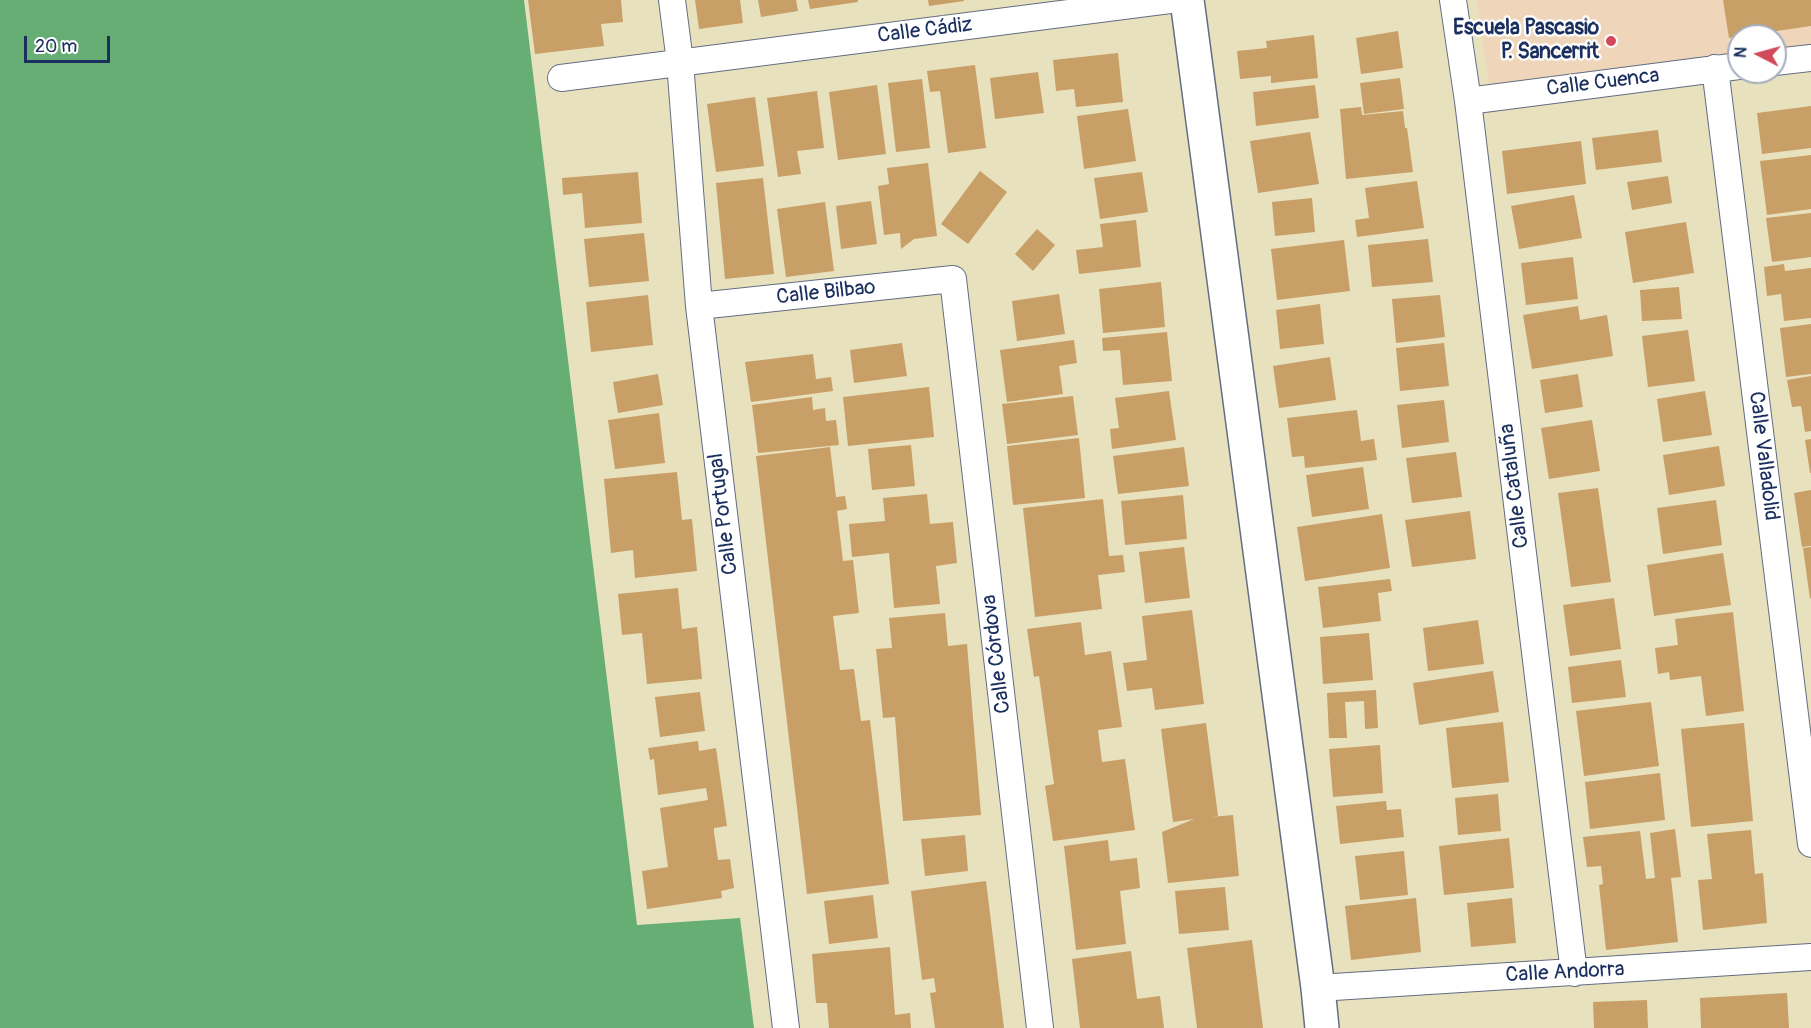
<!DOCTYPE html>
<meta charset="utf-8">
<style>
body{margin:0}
#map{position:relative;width:1811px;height:1028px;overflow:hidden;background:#e8e1be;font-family:Pangolin,sans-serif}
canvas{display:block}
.north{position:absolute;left:1727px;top:24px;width:60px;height:60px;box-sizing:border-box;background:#fff;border:2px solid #a4acbf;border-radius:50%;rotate:276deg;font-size:16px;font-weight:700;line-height:24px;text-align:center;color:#1b2f5e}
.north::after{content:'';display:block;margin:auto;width:21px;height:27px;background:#d1495b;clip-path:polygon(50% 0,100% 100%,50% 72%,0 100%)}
.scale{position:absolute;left:24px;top:36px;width:86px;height:27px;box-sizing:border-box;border:3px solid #1b2f5e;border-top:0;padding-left:8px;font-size:18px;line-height:21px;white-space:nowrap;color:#1b2f5e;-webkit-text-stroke:4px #fff;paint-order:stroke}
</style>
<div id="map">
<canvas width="1811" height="1028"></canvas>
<div class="north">N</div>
<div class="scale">20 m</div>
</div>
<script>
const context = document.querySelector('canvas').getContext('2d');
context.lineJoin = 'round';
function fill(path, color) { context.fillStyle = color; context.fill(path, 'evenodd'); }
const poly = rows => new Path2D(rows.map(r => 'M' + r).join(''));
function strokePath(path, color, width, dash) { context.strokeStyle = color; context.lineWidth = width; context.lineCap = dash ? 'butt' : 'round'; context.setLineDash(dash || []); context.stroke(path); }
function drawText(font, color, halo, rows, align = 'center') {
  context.font = font + ' Pangolin,sans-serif'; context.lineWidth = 4.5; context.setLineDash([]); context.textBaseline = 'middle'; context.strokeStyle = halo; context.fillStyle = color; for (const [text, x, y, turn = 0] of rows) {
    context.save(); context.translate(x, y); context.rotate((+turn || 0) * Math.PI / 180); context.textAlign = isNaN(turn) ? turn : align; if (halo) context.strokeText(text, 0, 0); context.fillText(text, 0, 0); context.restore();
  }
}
fill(poly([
 [1477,0,1811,0,1811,45,1775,50,1775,36,1739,36,1739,54,1489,85]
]), '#efd6bb');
fill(poly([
 [0,0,524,0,637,925,740,918,754,1028,0,1028]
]), '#67ae74');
fill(poly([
 [528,0,621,0,623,22,601,24,604,46,535,54],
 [695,0,740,0,743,23,699,29],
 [758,0,796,0,798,11,761,17],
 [808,0,858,0,858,2,810,9],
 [928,0,964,0,964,1,929,6],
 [1723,0,1811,0,1811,26,1729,38],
 [1398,31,1403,68,1361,74,1356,38],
 [1314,35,1318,78,1271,83,1271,76,1240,79,1237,51,1267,48,1266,41],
 [1118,53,1123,102,1076,107,1074,89,1056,91,1053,60],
 [975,65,986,148,948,153,940,91,930,92,927,71],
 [1038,72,1044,113,995,119,990,78],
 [1400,78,1404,109,1364,114,1360,83],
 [922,79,930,148,896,152,888,83],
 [877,85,886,154,838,160,829,92],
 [1315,85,1319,118,1256,126,1253,92],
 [817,91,824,148,797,151,801,174,778,177,767,98],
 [755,97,764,166,716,172,707,104],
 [1811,106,1811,148,1762,154,1757,113],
 [1361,107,1362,115,1403,111,1405,128,1407,128,1413,172,1346,179,1340,109],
 [1128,109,1136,161,1084,169,1077,116],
 [1658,130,1662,162,1596,170,1592,138],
 [1310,132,1319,184,1258,193,1250,141],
 [1581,141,1586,184,1507,194,1502,151],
 [1811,155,1811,209,1767,215,1760,161],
 [928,163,937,236,914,239,901,249,900,233,884,235,878,186,889,184,887,168],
 [980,171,1007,192,968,244,941,224],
 [638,172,642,223,585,228,582,193,563,195,562,178],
 [1142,172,1148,212,1100,219,1094,178],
 [1668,176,1672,203,1632,210,1627,182],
 [763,178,774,274,725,279,716,183],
 [1417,181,1424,228,1357,237,1355,220,1369,218,1365,188],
 [1574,195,1582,238,1519,249,1511,206],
 [1312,198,1315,232,1275,236,1272,202],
 [871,201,877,244,841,249,836,206],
 [825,202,834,271,786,277,777,209],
 [1811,213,1811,257,1772,262,1766,218],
 [1136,220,1141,267,1079,274,1076,250,1103,247,1100,224],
 [1686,222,1694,273,1633,283,1625,232],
 [1037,229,1055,245,1033,271,1015,254],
 [644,233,649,281,589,287,584,239],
 [1428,239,1433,282,1372,287,1368,245],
 [1344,240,1350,291,1277,300,1271,249],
 [1573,257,1578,299,1526,305,1521,263],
 [1784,264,1785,271,1811,268,1811,318,1784,321,1781,294,1767,296,1764,267],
 [1161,282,1165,327,1103,333,1099,289],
 [1679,287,1682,319,1642,321,1640,290],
 [1059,294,1065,334,1017,341,1012,301],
 [648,295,653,345,591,352,586,302],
 [1440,295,1445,337,1396,343,1392,299],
 [1320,304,1324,344,1280,349,1276,310],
 [1578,306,1580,320,1607,315,1613,356,1532,369,1523,315],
 [1811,324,1811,374,1786,377,1780,328],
 [1688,330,1695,381,1648,387,1642,336],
 [1167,332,1172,381,1123,385,1120,350,1103,351,1102,338],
 [1074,340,1077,363,1059,366,1063,394,1007,402,1000,350],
 [902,343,907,376,854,383,850,350],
 [1444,343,1449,386,1400,391,1396,348],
 [813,354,816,379,831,377,833,391,751,402,745,362],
 [1330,357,1336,400,1279,408,1273,366],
 [658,374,663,405,618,413,613,382],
 [1578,374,1583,407,1545,413,1540,380],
 [1811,376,1811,431,1805,432,1801,406,1792,407,1787,380],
 [929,387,934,437,848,446,843,397],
 [1169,391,1176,440,1112,449,1110,429,1119,428,1115,398],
 [1705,391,1712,435,1663,442,1657,399],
 [1073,396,1078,435,1007,444,1002,404],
 [812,397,813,410,825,408,826,421,836,420,839,445,758,453,752,405],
 [1444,400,1449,442,1402,448,1397,405],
 [1357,410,1361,441,1374,439,1377,460,1305,468,1304,456,1292,457,1287,418],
 [659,413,665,463,615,469,608,420],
 [1592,420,1600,471,1549,479,1541,428],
 [1079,438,1085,498,1013,505,1007,446],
 [1811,439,1811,473,1810,473,1805,440],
 [911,445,915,486,872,490,868,449],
 [1719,446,1725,486,1669,495,1663,455],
 [830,447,836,497,845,496,847,509,837,511,843,561,853,560,859,613,833,616,840,670,854,669,861,721,870,720,889,884,807,894,756,456],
 [1184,447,1189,486,1118,494,1113,456],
 [1456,452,1462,497,1412,503,1406,458],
 [1363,467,1369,509,1312,517,1306,475],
 [677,472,682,520,692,519,697,571,635,578,633,550,611,553,604,479],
 [1598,488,1611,582,1571,587,1558,493],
 [1811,490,1811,546,1802,547,1794,493],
 [927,494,930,524,953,522,957,563,936,566,940,604,894,608,889,553,852,557,849,524,885,521,883,498],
 [1183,495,1187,539,1125,545,1121,501],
 [1103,499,1109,556,1123,555,1125,572,1098,575,1102,609,1035,617,1023,508],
 [1716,500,1722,545,1663,554,1657,508],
 [1470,511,1476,559,1412,567,1405,520],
 [1382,514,1390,568,1305,581,1297,527],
 [1184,547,1190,598,1145,603,1139,552],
 [1811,547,1811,598,1810,599,1803,548],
 [1723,553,1731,605,1654,616,1647,565],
 [1390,579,1392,591,1378,593,1381,621,1323,628,1318,587],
 [678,588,682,629,697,627,702,679,647,684,642,633,622,635,618,594],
 [1614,598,1621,649,1570,656,1563,605],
 [1192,610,1204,704,1155,710,1152,688,1127,691,1123,663,1147,660,1142,616],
 [1733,612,1744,711,1706,716,1701,676,1670,680,1669,672,1658,674,1655,648,1678,645,1675,619],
 [945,613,948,646,967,644,981,815,903,821,895,717,883,718,876,649,892,648,889,618],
 [1478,620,1484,664,1428,671,1423,628],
 [1081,622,1085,655,1111,651,1122,727,1098,730,1102,762,1125,759,1135,830,1053,841,1045,786,1054,784,1039,676,1034,677,1027,629],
 [1369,633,1373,680,1323,684,1320,637],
 [1621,660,1626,697,1572,703,1568,667],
 [1493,671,1499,712,1419,725,1413,683],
 [1376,690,1378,728,1365,729,1364,701,1345,702,1347,738,1329,738,1327,693],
 [700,692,705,731,660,737,655,697],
 [1651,702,1659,766,1584,776,1576,711],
 [1503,722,1509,782,1452,788,1446,728],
 [1206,723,1218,816,1211,817,1233,815,1239,876,1168,883,1162,832,1194,819,1173,822,1161,729],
 [1744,723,1753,821,1691,827,1681,729],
 [698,741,699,751,716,748,727,826,714,828,714,832,718,860,730,859,734,888,721,891,722,898,647,909,642,871,668,867,660,808,708,800,706,788,658,795,654,759,650,760,648,748],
 [1380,745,1383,793,1333,797,1329,749],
 [1660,773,1665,820,1590,829,1585,782],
 [1498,794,1501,831,1458,835,1455,798],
 [1386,801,1387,810,1401,809,1404,837,1340,844,1336,806],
 [1675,829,1681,877,1671,878,1678,942,1606,950,1599,885,1603,884,1601,866,1587,867,1583,837,1640,831,1646,879,1655,878,1650,833],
 [1751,830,1755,874,1763,873,1767,923,1703,930,1698,880,1712,879,1707,834],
 [965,835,968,871,925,876,921,839],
 [1509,838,1514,888,1444,895,1439,846],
 [1108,840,1110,861,1137,858,1140,888,1120,891,1126,944,1076,950,1064,846],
 [1404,851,1408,895,1360,900,1355,856],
 [986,881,1004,1028,935,1028,930,993,936,992,934,978,922,980,911,891],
 [1225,887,1229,930,1179,934,1175,891],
 [873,895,878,938,829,944,824,901],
 [1416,898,1421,952,1351,960,1345,906],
 [1512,898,1516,943,1471,947,1467,903],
 [1252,940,1263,1028,1197,1028,1187,948],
 [890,947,895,1015,910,1013,911,1028,829,1028,827,1003,816,1003,812,954],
 [1131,951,1137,999,1160,996,1164,1028,1080,1028,1072,959],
 [1787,993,1789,1028,1701,1028,1700,998],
 [1647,1000,1648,1028,1594,1028,1593,1002]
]), '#c89f66');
const minor = poly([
 [672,0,680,62,699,306,786,1028],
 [1453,0,1468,101,1574,973],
 [1775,62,1811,58],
 [1715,68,1811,844],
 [561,78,1170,0],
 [1468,101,1739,66],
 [699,306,953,279,1040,1028],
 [1318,988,1811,957]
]);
const tertiary = poly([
 [1187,0,1318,988,1322,1028]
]);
strokePath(minor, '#636d80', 28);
strokePath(tertiary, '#636d80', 36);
strokePath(minor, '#fff', 26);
strokePath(tertiary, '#fff', 33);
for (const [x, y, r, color] of [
 [1611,41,6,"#d1495b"]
]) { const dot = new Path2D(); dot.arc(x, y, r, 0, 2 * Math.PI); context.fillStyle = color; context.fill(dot); strokePath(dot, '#fff', 2); }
drawText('bold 21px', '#1b2f5e', '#fff', [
 ["Escuela Pascasio",1599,29],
 ["P. Sancerrit",1599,53]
], 'right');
drawText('21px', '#1b2f5e', '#fff', [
 ["Calle Cádiz",925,31,-7],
 ["Calle Cuenca",1603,83,-7],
 ["Calle Bilbao",826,293,-6],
 ["Calle Valladolid",1763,456,83],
 ["Calle Cataluña",1515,486,-97],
 ["Calle Portugal",724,514,-97],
 ["Calle Córdova",997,654,-97],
 ["Calle Andorra",1565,973,-3]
]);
</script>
